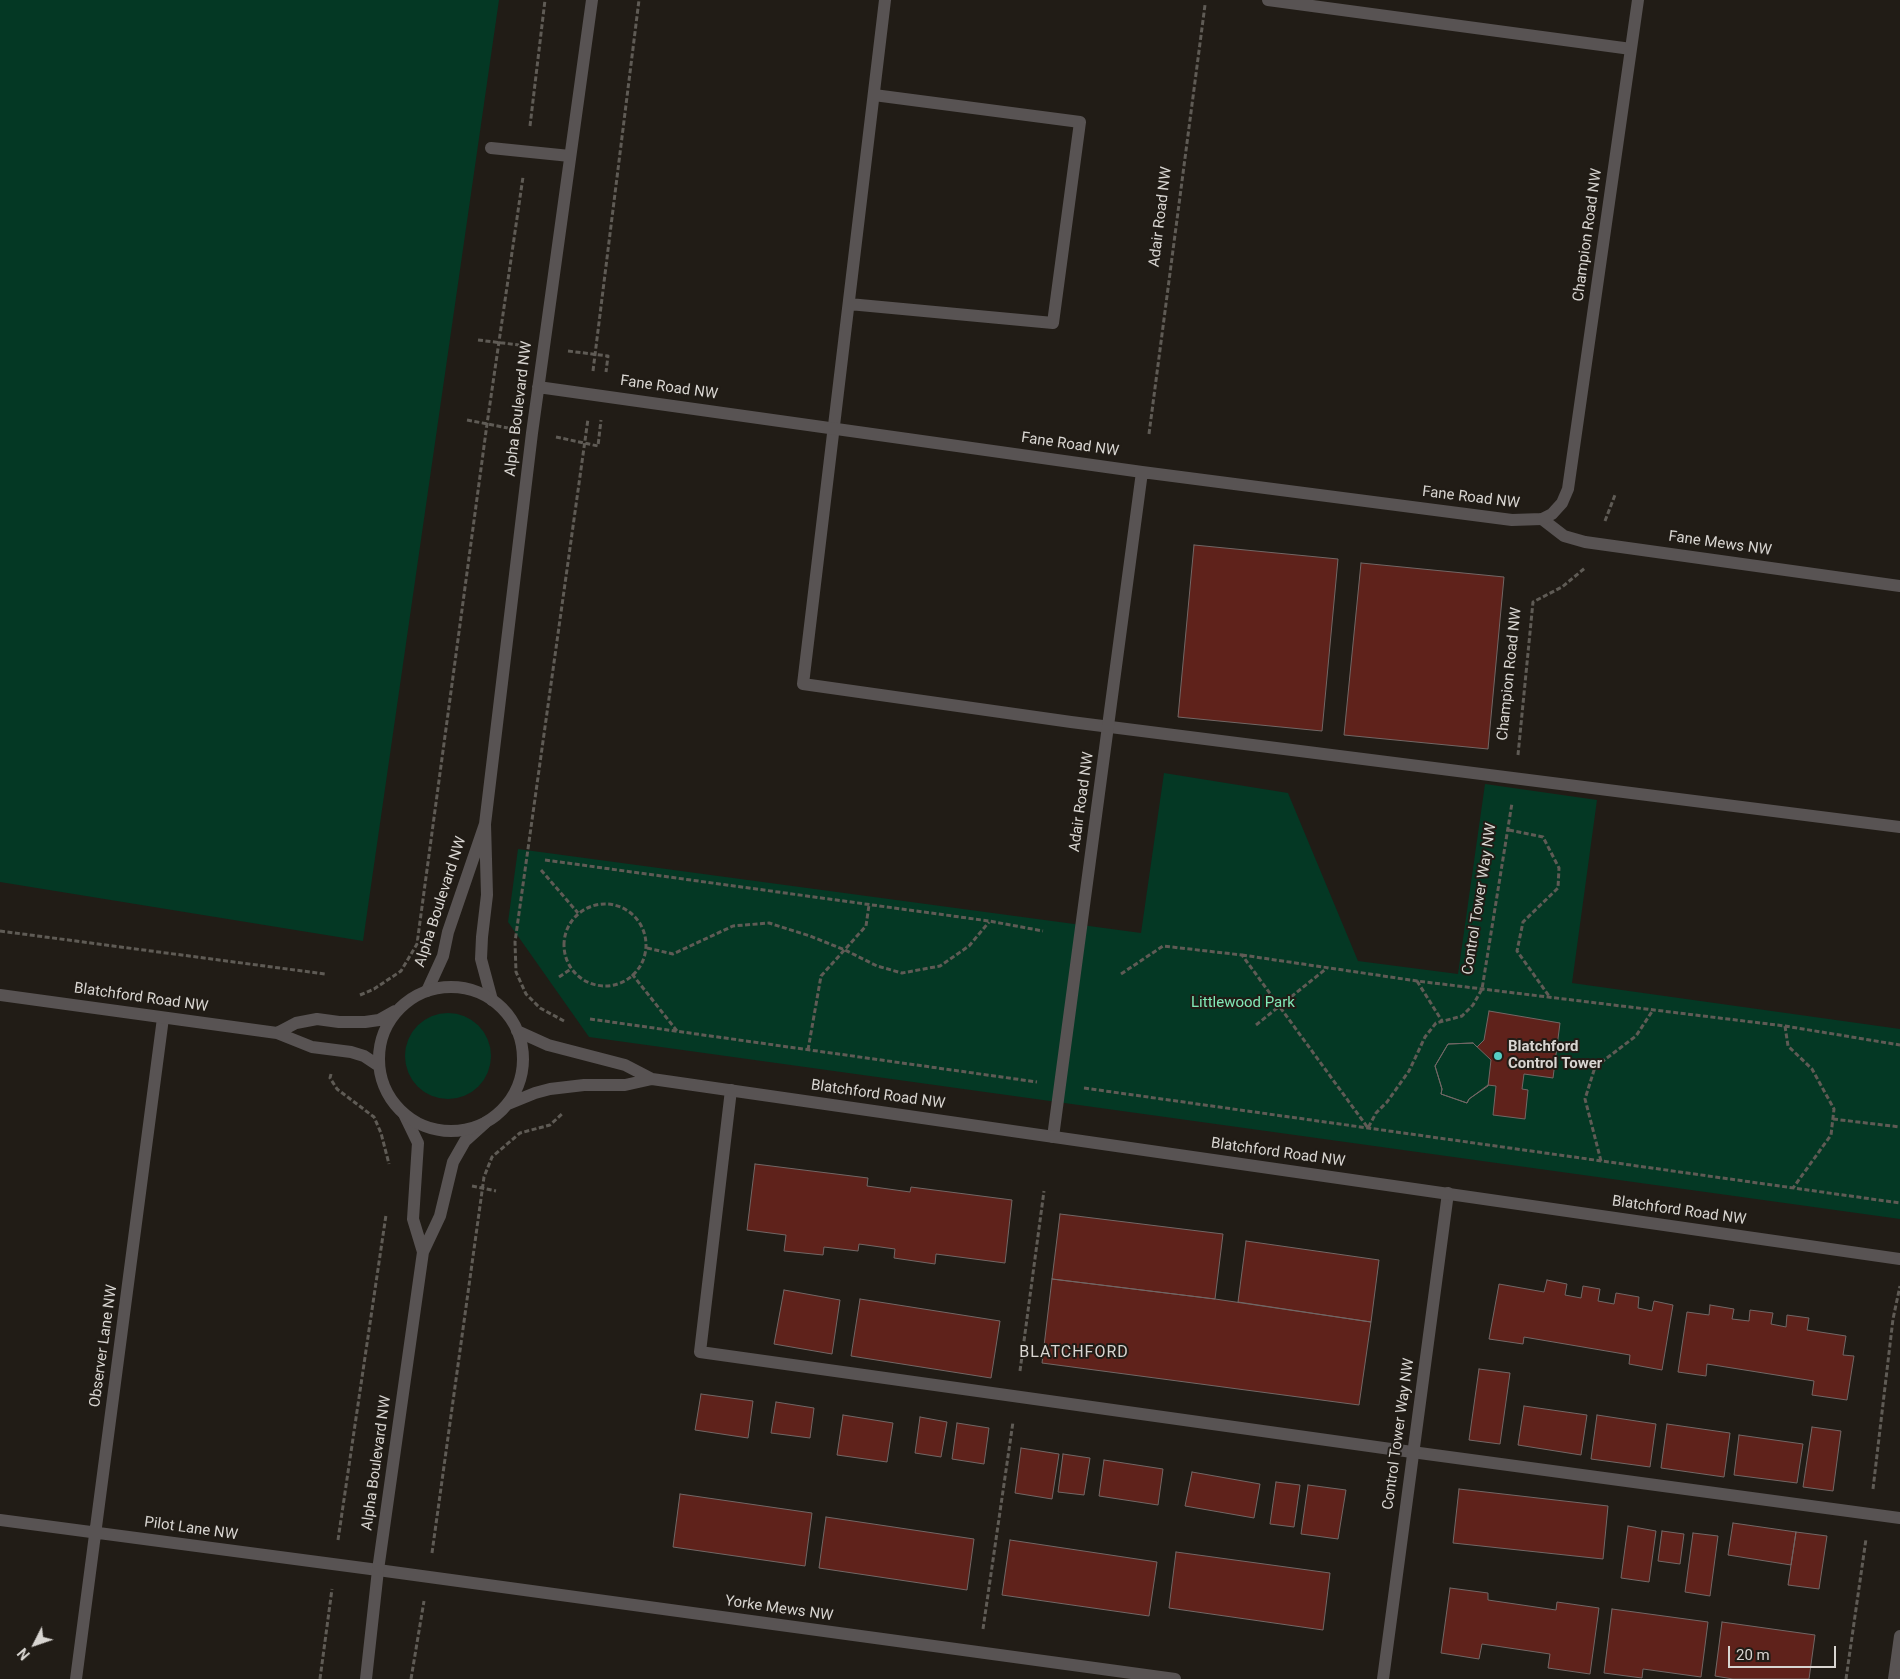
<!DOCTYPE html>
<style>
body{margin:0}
#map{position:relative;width:1900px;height:1679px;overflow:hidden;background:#211c16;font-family:Roboto,sans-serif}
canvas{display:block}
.north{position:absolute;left:10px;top:1619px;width:50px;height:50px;-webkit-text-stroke:4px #211c16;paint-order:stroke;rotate:229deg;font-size:14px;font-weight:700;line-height:20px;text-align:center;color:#d8d5d1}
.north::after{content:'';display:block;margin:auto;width:18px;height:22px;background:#d8d5d1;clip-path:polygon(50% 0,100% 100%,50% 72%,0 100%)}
.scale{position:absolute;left:1728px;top:1646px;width:108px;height:22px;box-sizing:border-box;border:2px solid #d8d5d1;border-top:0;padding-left:6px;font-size:15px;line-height:18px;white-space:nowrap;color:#d8d5d1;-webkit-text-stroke:4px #211c16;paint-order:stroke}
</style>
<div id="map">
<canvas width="1900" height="1679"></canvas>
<div class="north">N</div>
<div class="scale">20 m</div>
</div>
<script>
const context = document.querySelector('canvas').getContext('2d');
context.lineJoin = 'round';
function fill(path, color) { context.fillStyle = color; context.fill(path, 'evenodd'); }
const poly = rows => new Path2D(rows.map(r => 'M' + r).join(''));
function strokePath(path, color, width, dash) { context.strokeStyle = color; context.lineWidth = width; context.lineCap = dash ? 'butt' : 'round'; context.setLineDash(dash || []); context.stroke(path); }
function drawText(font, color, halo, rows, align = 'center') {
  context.font = font + ' Roboto,sans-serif'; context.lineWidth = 4; context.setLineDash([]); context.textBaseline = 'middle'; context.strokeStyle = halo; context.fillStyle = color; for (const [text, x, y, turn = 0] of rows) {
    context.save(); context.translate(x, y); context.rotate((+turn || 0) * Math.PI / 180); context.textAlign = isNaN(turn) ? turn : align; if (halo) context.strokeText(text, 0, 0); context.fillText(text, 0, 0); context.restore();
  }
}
fill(poly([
 [0,0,499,0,363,941,0,882],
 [1164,773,1288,793,1358,961,1458,974,1485,784,1597,800,1572,983,1900,1029,1900,1219,589,1037,508,922,518,849,1141,933],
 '405 1056a43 43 0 1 1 86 0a43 43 0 1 1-86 0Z'
]), '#043824');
const building = poly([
 [1194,545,1338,559,1322,731,1178,717,1194,545],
 [1361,563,1504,577,1488,749,1344,735,1361,563],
 [1489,1011,1560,1023,1553,1078,1524,1074,1522,1089,1528,1090,1525,1119,1493,1115,1496,1086,1488,1085,1469,1099,1467,1103,1441,1094,1442,1089,1435,1066,1448,1044,1473,1043,1477,1047,1484,1040,1489,1011],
 [1473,1043,1491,1060,1488,1086,1469,1099,1467,1103,1441,1094,1442,1089,1435,1066,1448,1044,1473,1043],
 [755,1164,868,1178,867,1186,910,1192,911,1187,1012,1200,1005,1263,936,1254,935,1264,894,1258,895,1249,859,1244,858,1251,824,1247,823,1255,784,1251,786,1235,747,1230,755,1164],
 [1060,1214,1223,1234,1215,1299,1052,1279,1060,1214],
 [1246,1241,1379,1260,1371,1322,1238,1302,1246,1241],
 [1052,1279,1215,1299,1371,1322,1359,1405,1042,1363,1052,1279],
 [1547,1280,1567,1284,1565,1295,1581,1298,1583,1286,1600,1289,1598,1301,1614,1304,1616,1293,1639,1297,1638,1308,1652,1311,1654,1301,1673,1305,1662,1370,1629,1364,1630,1355,1524,1337,1523,1344,1489,1339,1499,1284,1544,1292,1547,1280],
 [784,1290,840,1300,832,1354,774,1344,784,1290],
 [860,1299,1000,1321,991,1378,851,1356,860,1299],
 [1710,1305,1734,1309,1732,1319,1749,1321,1750,1310,1773,1313,1771,1324,1786,1327,1787,1315,1809,1318,1807,1330,1846,1336,1843,1355,1854,1356,1847,1400,1812,1395,1814,1381,1707,1364,1706,1376,1678,1372,1687,1312,1709,1315,1710,1305],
 [1479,1369,1510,1373,1500,1444,1469,1440,1479,1369],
 [701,1394,753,1401,748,1438,695,1430,701,1394],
 [776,1402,814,1408,810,1438,771,1433,776,1402],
 [1524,1406,1587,1415,1581,1455,1518,1445,1524,1406],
 [843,1415,893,1423,887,1462,837,1455,843,1415],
 [1597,1415,1656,1424,1650,1467,1591,1459,1597,1415],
 [920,1417,947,1422,941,1457,915,1453,920,1417],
 [957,1423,989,1428,984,1464,952,1459,957,1423],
 [1667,1424,1730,1433,1724,1477,1661,1468,1667,1424],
 [1812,1427,1841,1431,1833,1491,1803,1487,1812,1427],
 [1739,1435,1803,1444,1797,1483,1734,1475,1739,1435],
 [1021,1448,1059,1454,1052,1499,1015,1493,1021,1448],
 [1063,1454,1090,1458,1084,1495,1058,1492,1063,1454],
 [1104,1460,1163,1469,1158,1505,1099,1496,1104,1460],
 [1192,1472,1260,1484,1254,1518,1185,1506,1192,1472],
 [1276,1482,1300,1485,1294,1527,1270,1524,1276,1482],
 [1308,1485,1346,1490,1338,1539,1301,1534,1308,1485],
 [1459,1489,1608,1506,1603,1559,1453,1543,1459,1489],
 [680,1494,812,1513,805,1566,673,1547,680,1494],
 [826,1517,974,1539,967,1590,819,1568,826,1517],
 [1733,1523,1796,1532,1791,1565,1728,1555,1733,1523],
 [1628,1526,1656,1531,1649,1582,1621,1578,1628,1526],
 [1662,1531,1684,1534,1680,1564,1658,1561,1662,1531],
 [1796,1532,1827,1536,1819,1589,1788,1585,1796,1532],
 [1693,1533,1718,1536,1710,1596,1685,1592,1693,1533],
 [1010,1540,1157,1562,1149,1616,1002,1595,1010,1540],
 [1176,1552,1330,1573,1323,1630,1169,1608,1176,1552],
 [1450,1588,1488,1593,1488,1600,1556,1610,1557,1602,1599,1608,1590,1674,1548,1668,1550,1654,1482,1644,1479,1659,1441,1653,1450,1588],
 [1612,1609,1708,1622,1701,1677,1643,1669,1642,1678,1604,1673,1612,1609],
 [1722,1622,1815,1635,1809,1679,1733,1679,1715,1676,1722,1622]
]);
fill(building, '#5f221b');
strokePath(building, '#726765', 1);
strokePath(poly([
 [530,126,545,0],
 [478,340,519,345],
 [568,351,608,356,606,372],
 [593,371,639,0],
 [467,420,508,428],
 [1149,434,1205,5],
 [556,437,598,446,601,420],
 [1605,521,1615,495],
 [1518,755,1533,602,1562,587,1585,568],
 [1509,830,1543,837,1559,868,1558,888,1523,922,1517,951,1549,996],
 [545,860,989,921,1043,931],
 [541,870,578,913],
 '564 945a41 41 0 1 1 82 0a41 41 0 1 1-82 0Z',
 [0,931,325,974],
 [647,948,673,954,733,926,769,923,810,936,845,950,877,966,902,973,940,966,969,946,989,922],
 [1242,955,1417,981,1785,1026,1900,1045],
 [632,974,677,1031],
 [1121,974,1163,946,1242,955,1368,1128,1376,1113,1387,1102,1409,1071,1425,1037,1436,1023,1462,1016,1473,1005,1482,989,1512,803],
 [559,977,571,969],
 [1417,981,1442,1021],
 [360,995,374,989,401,971,417,944,487,424,523,177],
 [590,1019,1037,1082],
 [564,1021,540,1008,526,994,516,972,515,942,588,419],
 [1256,1025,1327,968],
 [1785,1026,1788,1046,1812,1069,1834,1109,1831,1135,1793,1188],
 [808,1050,821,976,866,926,869,905],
 [331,1074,330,1078,337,1089,374,1117,381,1133,389,1164],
 [1084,1088,1900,1203],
 [1833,1119,1900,1127],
 [1601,1161,1585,1099,1595,1067,1636,1036,1653,1010],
 [472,1186,496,1191],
 [1020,1371,1044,1191],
 [1873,1489,1893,1319,1900,1286],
 [338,1540,386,1215],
 [432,1553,484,1177,492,1157,520,1133,550,1125,563,1113],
 [983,1629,1013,1422],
 [320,1679,332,1589],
 [411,1679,424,1601],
 [1846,1679,1866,1539]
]), '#5f5b55', 3, [5, 2.5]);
strokePath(poly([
 [885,0,803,684,1071,722,1900,827],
 [849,304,1053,323,1080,122,874,95],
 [731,1090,700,1352,1412,1452,1900,1518],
 [0,1520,378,1570],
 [76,1679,163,1018]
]), '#585353', 12);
strokePath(poly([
 [1542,519,1564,536,1585,542,1900,586],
 [378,1570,1175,1679]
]), '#585353', 12);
strokePath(poly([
 [1268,0,1631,49],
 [491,148,570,156],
 [538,387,1142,472,1512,520,1542,519,1552,514,1562,503,1568,489,1638,0],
 [485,824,532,433,592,0],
 [427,991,443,956,448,932,485,824,487,895,482,937,481,959,492,1000],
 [404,1114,418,1143,413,1219,423,1252,440,1216,453,1162,465,1141,485,1123],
 [1053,1137,1142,472],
 [366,1679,378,1570,423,1252],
 [1383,1679,1448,1193]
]), '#585353', 12);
strokePath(poly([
 '379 1059a72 72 0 1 1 144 0a72 72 0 1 1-144 0Z',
 [0,995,277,1033],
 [379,1066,364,1056,351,1052,312,1047,277,1033,296,1023,317,1019,339,1022,365,1022,379,1020,395,1011],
 [652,1079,1900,1259],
 [508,1104,535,1093,550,1089,584,1085,625,1085,652,1079,625,1065,548,1045,517,1031],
 [1894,1679,1900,1636]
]), '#585353', 12);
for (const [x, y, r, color] of [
 [1498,1056,5,"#56cec4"]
]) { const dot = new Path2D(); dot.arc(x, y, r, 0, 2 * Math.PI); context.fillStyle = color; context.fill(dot); strokePath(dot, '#211c16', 2); }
drawText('15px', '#d8d5d1', '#211c16', [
 ["Adair Road NW",1161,217,-83],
 ["Champion Road NW",1588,235,-82],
 ["Fane Road NW",669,388,8],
 ["Alpha Boulevard NW",519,409,-83],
 ["Fane Road NW",1070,445,8],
 ["Fane Road NW",1471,498,7],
 ["Fane Mews NW",1720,544,8],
 ["Champion Road NW",1510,674,-84],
 ["Adair Road NW",1082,802,-82],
 ["Control Tower Way NW",1480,899,-81],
 ["Alpha Boulevard NW",441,902,-72],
 ["Blatchford Road NW",141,998,8],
 ["Blatchford Road NW",878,1095,8],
 ["Blatchford Road NW",1278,1153,8],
 ["Blatchford Road NW",1679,1211,8],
 ["Observer Lane NW",104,1346,-82],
 ["Control Tower Way NW",1399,1434,-82],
 ["Alpha Boulevard NW",377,1463,-82],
 ["Pilot Lane NW",191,1529,8],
 ["Yorke Mews NW",779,1609,8]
]);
drawText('15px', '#81e8b6', '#211c16', [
 ["Littlewood Park",1243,1003]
]);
drawText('bold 15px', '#d8d5d1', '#211c16', [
 ["Blatchford",1508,1047],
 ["Control Tower",1508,1064]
], 'left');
context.letterSpacing = '1px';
drawText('16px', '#d8d5d1', '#211c16', [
 ["BLATCHFORD",1074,1353]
]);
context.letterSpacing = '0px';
</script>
